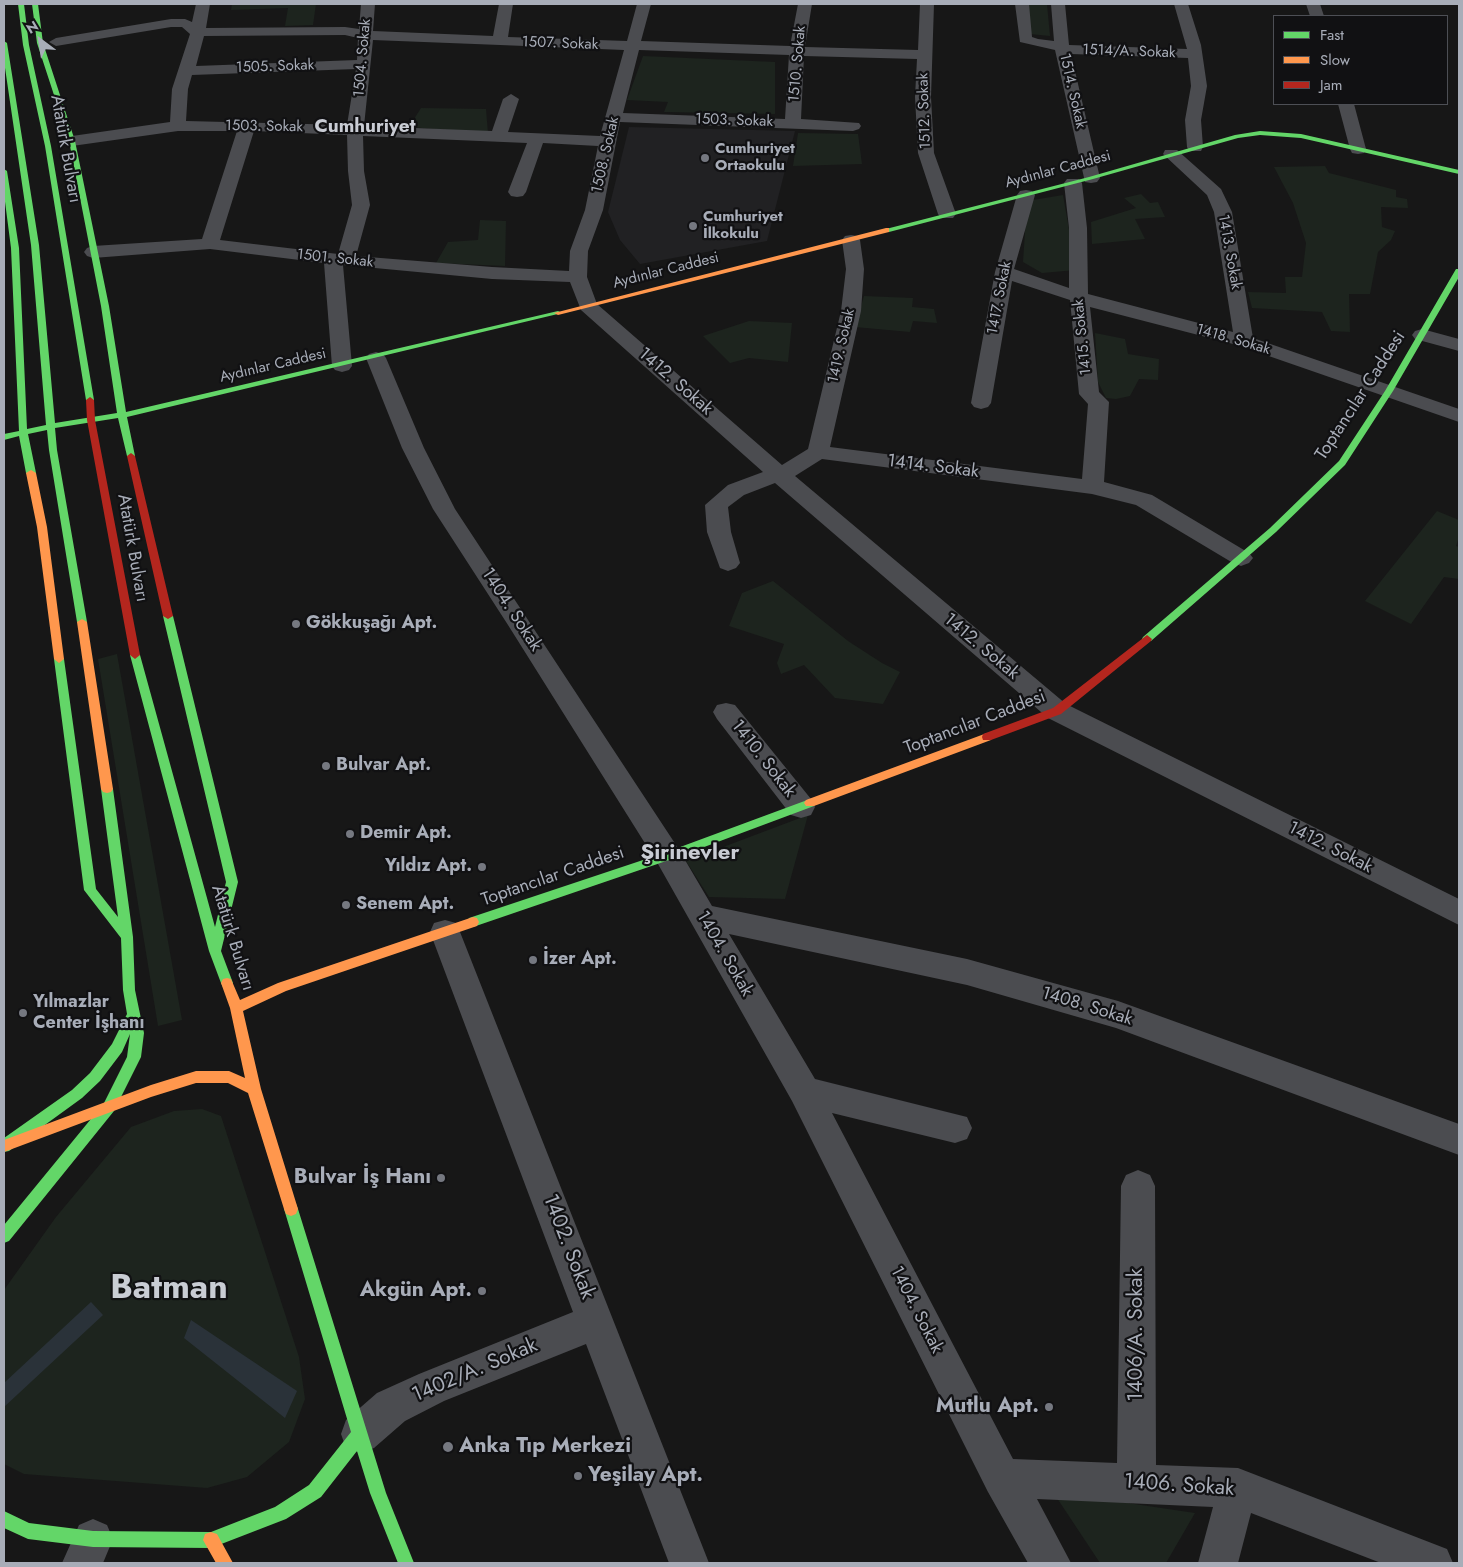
<!DOCTYPE html>
<meta charset="utf-8">
<style>
body{margin:0}
#map{position:relative;width:1463px;height:1567px;overflow:hidden;background:#171717;font-family:Jost,sans-serif}
canvas{display:block}
.frame{position:absolute;inset:0;border:5px solid #a8adb8;pointer-events:none}
.legend{position:absolute;left:1273px;top:15px;width:175px;height:90px;box-sizing:border-box;background:#111113;border:1px solid #4d4f55;margin:0;padding:6px 9px;list-style:none;font-size:15px;color:#a8adb8}
.legend li{display:flex;align-items:center;gap:10px;height:25px}
.legend b{width:25px;border:1px solid #4d4f55}
.north{position:absolute;left:15px;top:15px;width:50px;height:50px;-webkit-text-stroke:4px #111113;paint-order:stroke;rotate:329deg;font-size:14px;font-weight:700;line-height:20px;text-align:center;color:#a8adb8}
.north::after{content:'';display:block;margin:auto;width:18px;height:22px;background:#a8adb8;clip-path:polygon(50% 0,100% 100%,50% 72%,0 100%)}
</style>
<div id="map">
<canvas width="1463" height="1567"></canvas>
<div class="frame"></div>
<ul class="legend">
<li><b style="height:6px;background:#63d668"></b>Fast</li>
<li><b style="height:6px;background:#ff974d"></b>Slow</li>
<li><b style="height:6px;background:#b3261e"></b>Jam</li>
</ul>
<div class="north">N</div>
</div>
<script>
const context = document.querySelector('canvas').getContext('2d');
context.lineJoin = 'round';
function fill(path, color) { context.fillStyle = color; context.fill(path, 'evenodd'); }
const poly = rows => new Path2D(rows.map(r => 'M' + r).join(''));
function strokePath(path, color, width, dash) { context.strokeStyle = color; context.lineWidth = width; context.lineCap = dash ? 'butt' : 'round'; context.setLineDash(dash || []); context.stroke(path); }
function drawText(font, color, halo, rows, align = 'center') {
  context.font = font + ' Jost,sans-serif'; context.lineWidth = 4.5; context.setLineDash([]); context.textBaseline = 'middle'; context.strokeStyle = halo; context.fillStyle = color; for (const [text, x, y, turn = 0] of rows) {
    context.save(); context.translate(x, y); context.rotate((+turn || 0) * Math.PI / 180); context.textAlign = isNaN(turn) ? turn : align; if (halo) context.strokeText(text, 0, 0); context.fillText(text, 0, 0); context.restore();
  }
}
fill(poly([
 [629,127,795,131,767,241,640,264,620,240,608,212]
]), '#212123');
fill(poly([
 [232,4,316,4,313,25,285,26,288,8,231,10],
 [1026,4,1047,4,1050,36,1030,34],
 [643,56,775,62,775,114,664,112,668,102,627,100],
 [421,108,486,109,488,133,409,127],
 [798,133,858,134,862,164,793,166],
 [1325,166,1329,173,1396,190,1396,197,1407,199,1408,208,1381,207,1382,227,1395,231,1391,240,1378,252,1370,294,1349,294,1350,332,1331,331,1322,312,1252,308,1248,292,1286,293,1285,277,1302,277,1306,243,1293,203,1274,167],
 [1141,194,1150,203,1158,202,1165,217,1135,219,1145,239,1092,244,1091,222,1136,208,1124,198],
 [1063,195,1076,270,1042,273,1023,262,1027,201],
 [480,220,506,221,505,266,436,263,448,242,478,240],
 [864,296,913,298,912,307,934,309,937,323,913,321,910,332,855,327],
 [749,321,792,323,788,362,749,358,730,363,703,336],
 [1095,333,1125,339,1128,354,1159,359,1158,380,1139,379,1130,396,1116,399,1106,398,1098,382],
 [1437,511,1459,520,1459,537,1456,546,1459,547,1459,579,1444,577,1411,624,1365,601],
 [773,581,848,641,882,663,900,672,883,704,835,698,804,665,781,674,777,663,784,644,729,626,742,593],
 [117,654,182,1020,158,1026,98,659],
 [808,815,785,899,709,897,686,861],
 [202,1109,221,1116,299,1357,305,1399,289,1442,247,1477,207,1488,24,1474,4,1464,4,1290,56,1217,131,1127,174,1111],
 [1053,1492,1195,1513,1166,1563,1100,1563]
]), '#1d241e');
fill(poly([
 [91,1302,103,1315,4,1407,4,1383],
 [191,1320,297,1391,285,1418,184,1338]
]), '#2a3239');
fill(poly([
 [196,4,210,4,206,28,345,27,359,29,361,4,375,4,373,31,493,36,499,4,513,4,508,37,627,41,637,4,651,4,641,41,790,46,798,4,812,4,805,47,918,50,920,4,934,4,931,97,934,153,956,214,953,218,941,218,938,214,918,153,915,97,917,59,804,56,801,119,859,123,861,126,859,129,853,131,620,122,603,210,588,251,587,277,597,304,782,465,808,449,841,311,846,269,842,240,845,236,851,235,857,236,860,240,864,269,861,311,830,447,1082,479,1088,404,1079,394,1070,300,1012,281,991,403,988,407,981,409,974,407,971,403,995,272,1017,195,1020,191,1026,190,1032,191,1035,195,1014,269,1069,288,1069,228,1064,183,1067,179,1079,179,1082,183,1087,228,1088,294,1233,332,1214,212,1207,195,1163,154,1165,150,1177,150,1221,189,1232,212,1253,338,1459,409,1459,422,1237,345,1090,307,1099,392,1109,402,1104,482,1152,495,1249,553,1253,558,1249,563,1241,566,1233,563,1136,505,1092,494,822,459,795,476,1066,704,1459,899,1459,925,1048,718,775,483,744,495,728,507,731,532,740,563,736,568,728,571,720,568,707,532,705,505,728,485,763,472,581,310,570,282,492,279,343,265,352,366,349,370,342,372,335,370,332,366,324,263,210,249,93,258,87,256,84,252,87,248,93,246,202,239,237,131,178,131,72,146,66,144,64,141,66,138,72,136,170,122,172,89,190,34,182,27,171,27,56,46,49,42,56,38,171,19,185,19,192,22,196,4],
 [345,35,358,38,357,60,196,66,204,36,345,35],
 [373,40,500,45,624,50,600,136,508,132,519,99,511,94,503,99,492,131,364,126,373,40],
 [639,50,789,55,785,119,623,113,639,50],
 [356,69,347,125,186,121,188,89,192,75,356,69],
 [254,131,347,135,348,171,352,205,338,254,220,240,254,131],
 [363,136,527,143,508,192,511,196,517,197,523,196,526,192,543,143,598,146,585,210,570,251,569,271,492,267,356,256,370,205,364,171,363,136],
 [1015,4,1029,4,1032,37,1038,39,1054,41,1051,4,1065,4,1069,45,1187,49,1174,4,1188,4,1201,45,1207,86,1201,120,1203,147,1201,151,1189,151,1187,147,1185,120,1191,86,1188,58,1071,54,1100,178,1097,182,1091,183,1085,182,1055,50,1020,42,1015,4],
 [1306,4,1320,4,1324,16,1310,16,1306,4],
 [1338,104,1354,104,1366,149,1364,153,1358,154,1352,153,1350,149,1338,104],
 [1422,329,1459,339,1459,351,1415,339,1412,335,1415,331,1422,329],
 [376,352,383,354,386,358,424,448,455,509,678,848,712,906,967,959,1118,1001,1459,1124,1459,1155,1116,1028,967,985,729,934,815,1079,967,1117,972,1128,967,1139,955,1143,832,1113,1013,1459,1117,1463,1121,1186,1126,1175,1138,1170,1150,1175,1155,1186,1156,1465,1238,1468,1447,1549,1453,1563,1381,1563,1251,1513,1238,1563,1198,1563,1213,1507,1037,1499,1071,1563,1028,1563,988,1492,792,1101,658,864,508,625,433,509,402,448,366,358,369,354,376,352],
 [726,703,735,705,811,799,815,807,811,815,801,818,791,815,717,719,713,712,717,705,726,703],
 [445,920,456,923,460,932,709,1563,669,1563,586,1344,444,1401,405,1421,374,1448,360,1453,346,1448,341,1434,346,1420,377,1393,419,1374,573,1312,430,932,434,923,445,920],
 [93,1519,107,1525,113,1539,103,1563,62,1563,79,1525,93,1519]
]), '#4b4c50');
fill(poly([
 [18,4,24,4,29,45,51,146,94,400,90,403,86,400,45,146,23,45,18,4],
 [32,4,38,4,43,43,75,141,109,306,126,412,558,311,562,313,127,417,135,456,131,459,127,456,118,418,55,428,57,450,87,622,82,625,77,622,49,450,47,430,28,434,36,473,31,476,26,473,19,436,4,440,4,434,19,431,11,248,4,194,4,169,7,171,19,248,27,429,46,425,31,245,4,61,4,41,7,43,39,245,55,423,117,413,101,306,69,141,37,43,32,4],
 [1260,131,1301,134,1459,170,1459,174,1301,138,1260,135,1238,138,1093,179,889,232,882,230,1089,177,1235,135,1260,131],
 [1456,269,1459,269,1459,277,1393,391,1345,465,1276,532,1151,641,1143,641,1142,639,1143,637,1270,528,1339,461,1385,391,1456,269],
 [168,613,173,616,238,882,221,951,233,983,231,987,227,988,223,987,221,983,209,951,130,655,135,651,140,655,215,927,226,882,163,616,168,613],
 [59,655,64,659,96,889,118,917,101,789,103,786,107,785,111,786,113,789,133,937,135,990,144,1033,141,1057,114,1111,9,1241,4,1243,4,1225,104,1103,127,1057,130,1034,122,1052,100,1081,82,1098,9,1151,4,1152,4,1138,72,1090,90,1073,112,1044,127,1014,123,990,121,938,84,890,54,659,59,655],
 [810,799,814,800,816,803,814,806,672,859,473,927,469,926,467,922,469,918,664,853,810,799],
 [291,1202,296,1204,298,1209,386,1493,414,1563,398,1563,370,1493,357,1451,321,1497,286,1519,211,1548,93,1547,28,1539,4,1528,4,1511,29,1523,93,1531,211,1532,275,1507,309,1485,351,1432,284,1209,286,1204,291,1202]
]), '#63d668');
fill(poly([
 [886,228,889,228,889,232,558,315,554,313,886,228],
 [31,470,36,473,47,527,64,659,59,663,54,659,37,527,26,473,31,470],
 [82,619,87,622,113,789,111,792,107,793,103,792,101,789,77,622,82,619],
 [987,733,991,734,992,737,991,740,814,806,806,806,804,803,806,800,987,733],
 [473,917,477,918,479,922,477,926,286,991,243,1011,261,1089,298,1209,296,1214,291,1216,286,1214,284,1209,248,1093,228,1083,196,1083,151,1097,4,1152,4,1140,151,1085,196,1071,229,1071,245,1078,230,1008,221,983,223,979,227,978,231,979,240,1000,278,983,473,917],
 [211,1532,217,1534,233,1563,216,1563,203,1540,205,1534,211,1532]
]), '#ff974d');
fill(poly([
 [90,397,94,400,95,420,140,655,135,659,130,655,87,420,86,400,90,397],
 [131,453,135,456,173,616,168,619,163,616,127,456,131,453],
 [1147,635,1152,639,1151,641,1061,714,991,740,983,740,982,737,983,734,1053,708,1147,635]
]), '#b3261e');
for (const [x, y, r, color] of [
 [705,158,5,"#757880"],
 [693,226,5,"#757880"],
 [296,624,5,"#757880"],
 [326,766,5,"#757880"],
 [350,834,5,"#757880"],
 [482,867,5,"#757880"],
 [346,905,5,"#757880"],
 [533,960,5,"#757880"],
 [23,1013,5,"#757880"],
 [441,1178,5,"#757880"],
 [482,1291,5,"#757880"],
 [1049,1407,5,"#757880"],
 [448,1447,6,"#757880"],
 [578,1476,5,"#757880"]
]) { const dot = new Path2D(); dot.arc(x, y, r, 0, 2 * Math.PI); context.fillStyle = color; context.fill(dot); strokePath(dot, '#111113', 2); }
drawText('15px', '#a8adb8', '#111113', [
 ["1507. Sokak",560,44,2],
 ["1514/A. Sokak",1129,52,2],
 ["1504. Sokak",363,58,-85],
 ["1510. Sokak",798,64,-85],
 ["1505. Sokak",275,67,-2],
 ["1514. Sokak",1072,91,77],
 ["1512. Sokak",925,111,-92],
 ["1503. Sokak",734,121,2],
 ["1503. Sokak",264,127,1],
 ["1508. Sokak",606,155,-77],
 ["Aydınlar Caddesi",1058,170,-15],
 ["1413. Sokak",1229,252,80],
 ["1501. Sokak",335,259,6],
 ["Aydınlar Caddesi",666,271,-14],
 ["1417. Sokak",1000,298,-79],
 ["1415. Sokak",1083,337,-96],
 ["1418. Sokak",1233,340,16],
 ["1419. Sokak",842,346,-77],
 ["Aydınlar Caddesi",273,366,-13]
]);
drawText('bold 15px', '#a8adb8', '#111113', [
 ["Cumhuriyet",715,149],
 ["Ortaokulu",715,166],
 ["Cumhuriyet",703,217],
 ["İlkokulu",703,234]
], 'left');
drawText('18px', '#a8adb8', '#111113', [
 ["Atatürk Bulvarı",65,149,80],
 ["1412. Sokak",675,382,41],
 ["Toptancılar Caddesi",1361,396,-57],
 ["1414. Sokak",933,467,7],
 ["Atatürk Bulvarı",132,548,80],
 ["1404. Sokak",511,610,57],
 ["1412. Sokak",981,647,40],
 ["Toptancılar Caddesi",975,723,-21],
 ["1410. Sokak",763,759,52],
 ["1412. Sokak",1330,848,27],
 ["Toptancılar Caddesi",553,877,-19],
 ["Atatürk Bulvarı",232,938,73],
 ["1404. Sokak",724,954,60],
 ["1408. Sokak",1087,1007,17],
 ["1404. Sokak",916,1310,63]
]);
drawText('bold 18px', '#a8adb8', '#111113', [
 ["Gökkuşağı Apt.",306,624],
 ["Bulvar Apt.",336,766],
 ["Demir Apt.",360,834],
 ["Yıldız Apt.",472,867,"right"],
 ["Senem Apt.",356,905],
 ["İzer Apt.",543,960],
 ["Yılmazlar",33,1003],
 ["Center İşhanı",33,1024]
], 'left');
drawText('bold 19px', '#c9ccd4', '#111113', [
 ["Cumhuriyet",365,127]
]);
drawText('bold 21px', '#a8adb8', '#111113', [
 ["Bulvar İş Hanı",431,1178],
 ["Akgün Apt.",472,1291],
 ["Mutlu Apt.",1039,1407],
 ["Anka Tıp Merkezi",459,1447,"left"],
 ["Yeşilay Apt.",588,1476,"left"]
], 'right');
drawText('21px', '#a8adb8', '#111113', [
 ["1402. Sokak",568,1247,69],
 ["1406/A. Sokak",1137,1335,-90],
 ["1402/A. Sokak",475,1371,-23],
 ["1406. Sokak",1179,1486,4]
]);
drawText('bold 22px', '#c9ccd4', '#111113', [
 ["Şirinevler",690,854]
]);
drawText('bold 34px', '#c9ccd4', '#111113', [
 ["Batman",169,1290]
]);
</script>
